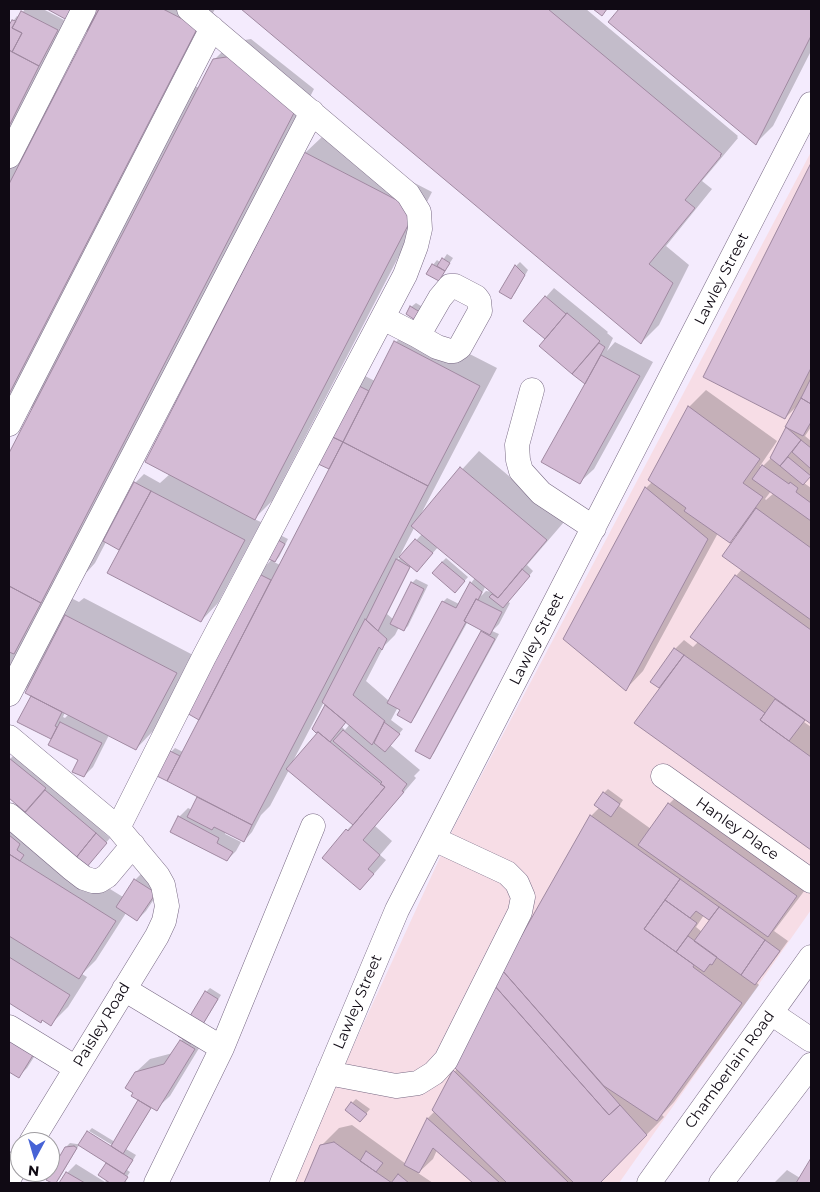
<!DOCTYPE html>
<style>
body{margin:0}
#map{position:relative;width:820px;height:1192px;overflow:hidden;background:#f4ebfd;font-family:Montserrat,sans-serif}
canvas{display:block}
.frame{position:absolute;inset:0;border:10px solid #100a14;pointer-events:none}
.north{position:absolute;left:10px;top:1132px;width:50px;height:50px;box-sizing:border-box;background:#fff;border:1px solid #9f9da1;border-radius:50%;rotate:186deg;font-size:14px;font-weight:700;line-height:20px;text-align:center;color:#100a14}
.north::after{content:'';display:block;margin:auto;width:18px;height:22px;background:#4763d6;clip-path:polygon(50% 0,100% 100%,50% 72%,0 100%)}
</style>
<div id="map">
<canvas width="820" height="1192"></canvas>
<div class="frame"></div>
<div class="north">N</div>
</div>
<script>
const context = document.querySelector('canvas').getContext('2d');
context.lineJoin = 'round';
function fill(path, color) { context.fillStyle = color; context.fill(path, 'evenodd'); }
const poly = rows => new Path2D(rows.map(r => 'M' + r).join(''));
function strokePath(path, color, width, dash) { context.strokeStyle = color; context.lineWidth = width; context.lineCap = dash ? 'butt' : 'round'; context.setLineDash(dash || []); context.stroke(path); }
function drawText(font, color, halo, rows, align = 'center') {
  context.font = font + ' Montserrat,sans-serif'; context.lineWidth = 4; context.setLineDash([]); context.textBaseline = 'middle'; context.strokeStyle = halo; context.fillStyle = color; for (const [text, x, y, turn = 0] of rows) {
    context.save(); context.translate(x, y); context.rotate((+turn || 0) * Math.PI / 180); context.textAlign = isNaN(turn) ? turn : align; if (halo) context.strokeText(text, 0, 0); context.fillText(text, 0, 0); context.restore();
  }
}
fill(poly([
 [811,152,811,910,619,1183,291,1183,304,1153,454,827]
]), '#f7dde6');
fill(poly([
 [25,9,43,9,66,21,44,71,63,81,91,25,87,29,49,9,215,9,179,78,199,88,214,60,232,42,251,39,314,89,88,527,107,537,135,483,144,474,160,483,170,474,305,153,323,136,432,192,272,501,254,519,261,522,218,603,201,621,123,545,119,549,106,542,95,563,87,572,69,563,53,589,79,602,84,598,193,655,153,731,136,749,109,735,93,767,84,776,80,760,53,738,19,721,32,695,28,687,24,691,9,683,9,456,33,409,13,399,9,408,9,24,11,24,17,16,19,17],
 [65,712,69,714,65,718,63,717],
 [243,9,586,9,738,136,737,137,738,138,702,181,712,189,666,246,689,265,659,325,641,343],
 [620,9,811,9,811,51,773,126,756,143,609,22],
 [811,166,811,402,803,398,803,401,811,405,811,427,805,436,811,441,811,474,804,483,811,488,811,723,806,719,804,722,811,727,811,849,636,722,664,684,651,682,675,649,684,640,693,647,698,642,736,576,742,569,739,534,738,533,730,541,718,533,643,671,626,689,564,638,646,488,652,482,689,407,706,390,777,441,760,466,762,467,771,458,797,406,785,418,705,376],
 [771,491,774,493,766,500,765,499],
 [447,254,453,258,439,280,433,265,437,260,441,263],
 [520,262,528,270,515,293,511,297,516,266],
 [554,288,608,332,607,333,613,338,607,351,615,342,653,362,594,469,580,482,589,378,585,382,541,346,546,339,546,297],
 [416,303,426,309,418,320,411,307],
 [413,325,497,368,421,514,479,451,564,522,527,565,533,571,508,602,510,603,499,624,492,631,499,634,434,753,430,758,484,630,468,621,415,717,411,721,401,710,398,707,391,720,403,729,390,745,420,770,414,776,416,778,375,826,392,841,380,855,386,860,373,875,360,888,347,830,353,824,289,770,270,806,261,815,252,832,244,841,226,831,225,834,241,842,236,851,227,860,179,817,188,808,192,810,200,796,171,752,175,748,183,752,203,714,258,574,272,559,278,534,288,539,279,557,274,562,280,565,330,468,318,462,363,375,375,381,396,342],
 [414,528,422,534,399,559,398,559],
 [438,547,475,578,471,583,459,604,447,598,443,602,389,701,366,681,384,646,395,635,399,627,404,630,408,626,428,585,416,579,412,583,394,620,387,614,411,566,425,562],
 [485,587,492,592,486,591,481,596],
 [324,702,327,704,314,729,323,728,293,761],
 [347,721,350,724,345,730,342,727],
 [446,558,468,577,459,587,442,562],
 [19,750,109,819,100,829,110,838,90,862,29,807,25,811,9,797,9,760],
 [686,787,811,882,774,931,788,941,764,974,756,982,759,985,674,1102,662,1115,664,1117,599,1183,475,1183,437,1150,433,1159,418,1173,433,1183,306,1183,321,1146,339,1128,352,1125,406,1164,428,1118,435,1111,434,1110,457,1068,504,970,591,816,600,807,604,793,608,789,623,800,619,806,651,829,669,804],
 [704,915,714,916,702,932,696,927],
 [9,819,27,838,123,897,135,880,144,871,164,884,146,911,137,920,126,913,96,960,82,974,87,977,68,1007,51,1024,43,1019,41,1021,9,1001],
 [210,988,221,995,199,1031,207,1035,170,1096,156,1109,152,1107,126,1149,136,1155,127,1170,130,1172,124,1181,130,1183,61,1183,67,1173,76,1164,105,1182,107,1180,100,1175,107,1163,79,1145,59,1179,54,1183,48,1179,66,1147,70,1143,116,1150,117,1148,89,1131,92,1128,115,1142,139,1101,136,1072,150,1059,173,1053,183,1038,206,992],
 [9,1020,43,1043,27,1068,19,1076,9,1071],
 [356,1099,370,1109,364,1116,352,1103],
 [811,1161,811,1183,774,1183,787,1170,800,1178]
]), '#0003');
const building = poly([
 [47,9,99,9,87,31,47,9],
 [99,9,163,9,198,27,9,394,9,184,99,9],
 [241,9,548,9,722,154,720,155,721,156,685,200,695,208,649,264,673,283,641,344,241,9],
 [593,9,607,9,602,16,593,9],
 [619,9,811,9,811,36,756,145,608,22,619,9],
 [21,11,58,30,39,66,12,52,22,33,12,28,21,11],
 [12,20,16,21,12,28,22,33,12,52,9,50,9,25,12,20],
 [9,50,39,66,9,126,9,50],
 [233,56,297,107,41,603,9,586,9,453,213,59,233,56],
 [304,152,416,210,255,520,145,462,304,152],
 [811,163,811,368,785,419,703,377,811,163],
 [442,258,450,263,445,271,437,266,442,258],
 [432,264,445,271,439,281,426,274,432,264],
 [515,265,525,275,511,299,499,292,515,265],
 [545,296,566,314,545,339,523,321,545,296],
 [410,306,423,314,418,322,406,314,410,306],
 [567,313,600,341,572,374,539,346,567,313],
 [394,341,480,386,428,486,343,442,394,341],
 [599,343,605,347,585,384,572,374,599,343],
 [601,355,640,376,580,484,541,462,601,355],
 [811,378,811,404,801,398,811,378],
 [353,383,369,391,343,442,327,434,353,383],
 [801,398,811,404,811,422,803,436,785,427,801,398],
 [688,406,760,459,743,483,763,497,730,543,684,511,686,508,648,480,688,406],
 [786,427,801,440,780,466,770,458,786,427],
 [330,436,343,442,329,469,316,463,330,436],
 [801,440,811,448,811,469,792,452,801,440],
 [343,442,428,486,252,825,167,781,343,442],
 [788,457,811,476,803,485,780,466,788,457],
 [762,465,789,484,790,482,798,488,796,492,811,503,811,521,752,479,762,465],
 [460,467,547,540,498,598,411,526,460,467],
 [134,482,151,491,119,550,103,541,134,482],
 [645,487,708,539,626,691,563,639,645,487],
 [151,491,245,540,201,622,107,573,151,491],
 [756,508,811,548,811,620,722,556,756,508],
 [273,537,285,544,275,562,263,556,273,537],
 [415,539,433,553,417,572,399,557,415,539],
 [396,559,410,567,378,631,366,620,396,559],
 [442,562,465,581,455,593,432,573,442,562],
 [522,569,530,576,503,608,489,597,492,594,498,598,522,569],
 [257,573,271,580,199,720,185,712,257,573],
 [735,575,811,630,811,724,690,637,735,575],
 [411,582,424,589,404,631,390,624,411,582],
 [470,582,482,592,478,600,476,599,464,621,466,622,411,723,397,715,400,710,387,703,442,601,456,608,470,582],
 [9,586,41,603,14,654,9,652,9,586],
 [476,599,502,612,490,635,464,621,476,599],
 [65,615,177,673,136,750,25,693,65,615],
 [365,619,387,639,382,650,379,647,353,695,385,721,372,745,322,702,365,619],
 [481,631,495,639,430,759,415,751,481,631],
 [674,648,684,655,659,688,650,682,674,648],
 [684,655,765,713,760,720,811,757,811,850,634,723,684,655],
 [31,696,62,712,55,726,57,727,51,739,17,722,31,696],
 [775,699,805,720,789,741,760,720,775,699],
 [325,705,346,722,330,742,318,732,316,733,312,729,325,705],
 [60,722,102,743,84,777,72,772,78,760,48,745,60,722],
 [384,722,400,734,385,752,374,743,384,722],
 [343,730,407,784,402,791,404,792,363,840,380,855,368,869,374,874,360,890,322,858,346,829,348,831,385,787,380,784,382,782,333,741,343,730],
 [318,732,385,787,353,825,286,769,318,732],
 [170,751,180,756,167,781,157,776,170,751],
 [9,758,46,788,25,812,9,798,9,758],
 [45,790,96,833,75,859,23,815,45,790],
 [603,792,620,804,611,817,594,805,603,792],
 [197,797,252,825,244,842,214,827,212,830,187,817,197,797],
 [668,803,797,896,768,937,638,845,668,803],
 [590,815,680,879,644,929,694,965,693,967,742,1003,657,1121,604,1086,502,970,590,815],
 [178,816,219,838,217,843,233,852,227,861,170,832,178,816],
 [96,833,107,843,86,868,75,859,96,833],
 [9,835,20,844,17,850,24,855,20,861,9,854,9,835],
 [9,854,116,921,79,979,9,936,9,854],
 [134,879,156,893,137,921,116,907,134,879],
 [680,879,719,907,709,920,696,911,690,918,665,900,680,879],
 [665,900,697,923,676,952,644,929,665,900],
 [719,907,765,940,741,975,694,941,719,907],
 [688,936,717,957,712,965,710,964,704,972,676,952,688,936],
 [765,940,780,951,755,985,741,975,765,940],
 [9,957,70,995,51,1026,42,1020,41,1023,9,1003,9,957],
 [502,970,620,1105,609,1115,494,985,502,970],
 [494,985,609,1115,620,1105,647,1135,600,1183,574,1183,453,1066,494,985],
 [205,991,218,999,191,1044,178,1036,205,991],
 [9,1034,35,1052,19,1078,9,1072,9,1034],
 [180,1040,195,1049,157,1111,131,1096,133,1093,125,1088,135,1072,164,1064,180,1040],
 [453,1070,569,1183,507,1183,432,1110,453,1070],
 [138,1100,151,1108,123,1154,111,1146,138,1100],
 [351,1102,367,1114,360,1122,345,1110,351,1102],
 [427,1118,500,1183,473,1183,433,1148,419,1173,404,1165,427,1118],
 [87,1131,133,1160,124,1174,78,1145,87,1131],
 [334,1142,376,1172,392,1183,304,1183,320,1145,334,1142],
 [74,1146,77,1148,56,1183,52,1183,46,1180,65,1147,74,1146],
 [366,1151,383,1163,376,1172,360,1161,366,1151],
 [811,1158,811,1183,796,1183,811,1158],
 [106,1163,128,1177,124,1183,110,1183,98,1175,106,1163],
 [66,1172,85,1183,59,1183,66,1172],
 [398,1174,409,1183,391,1183,398,1174]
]);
fill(building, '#d4bbd5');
strokePath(building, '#a089a1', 1);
const minor = poly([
 [9,156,84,9],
 [383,318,418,336,437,347,450,351,454,351,460,347,480,311,479,301,476,297,455,286,450,286,440,298,418,336],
 [532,390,517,445,518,460,521,471,541,493,594,528],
 [9,424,212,28],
 [9,694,312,112],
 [9,737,118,828,158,876,163,885,167,906,164,921,157,936,31,1142],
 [663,776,811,881],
 [9,815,71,868,84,878,93,881,99,881,107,876,133,845],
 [118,828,204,657,405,275,416,246,420,229,419,212,408,194,189,9],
 [124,989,222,1048,156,1183],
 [771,1013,811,1040],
 [9,1027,76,1068],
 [222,1048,313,826],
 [328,1073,396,1086,418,1083,434,1073,446,1060,520,912,523,897,517,883,507,873,434,839],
 [9,1178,20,1160],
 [282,1183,397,910,811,104],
 [649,1183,811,957],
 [721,1183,811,1065]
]);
strokePath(minor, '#776883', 25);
strokePath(minor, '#fff', 24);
drawText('15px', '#100a14', '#fff', [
 ["Lawley Street",722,279,-63],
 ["Lawley Street",537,639,-63],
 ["Hanley Place",737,829,35],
 ["Lawley Street",358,1002,-67],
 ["Paisley Road",102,1025,-59],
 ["Chamberlain Road",730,1070,-54]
]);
</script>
